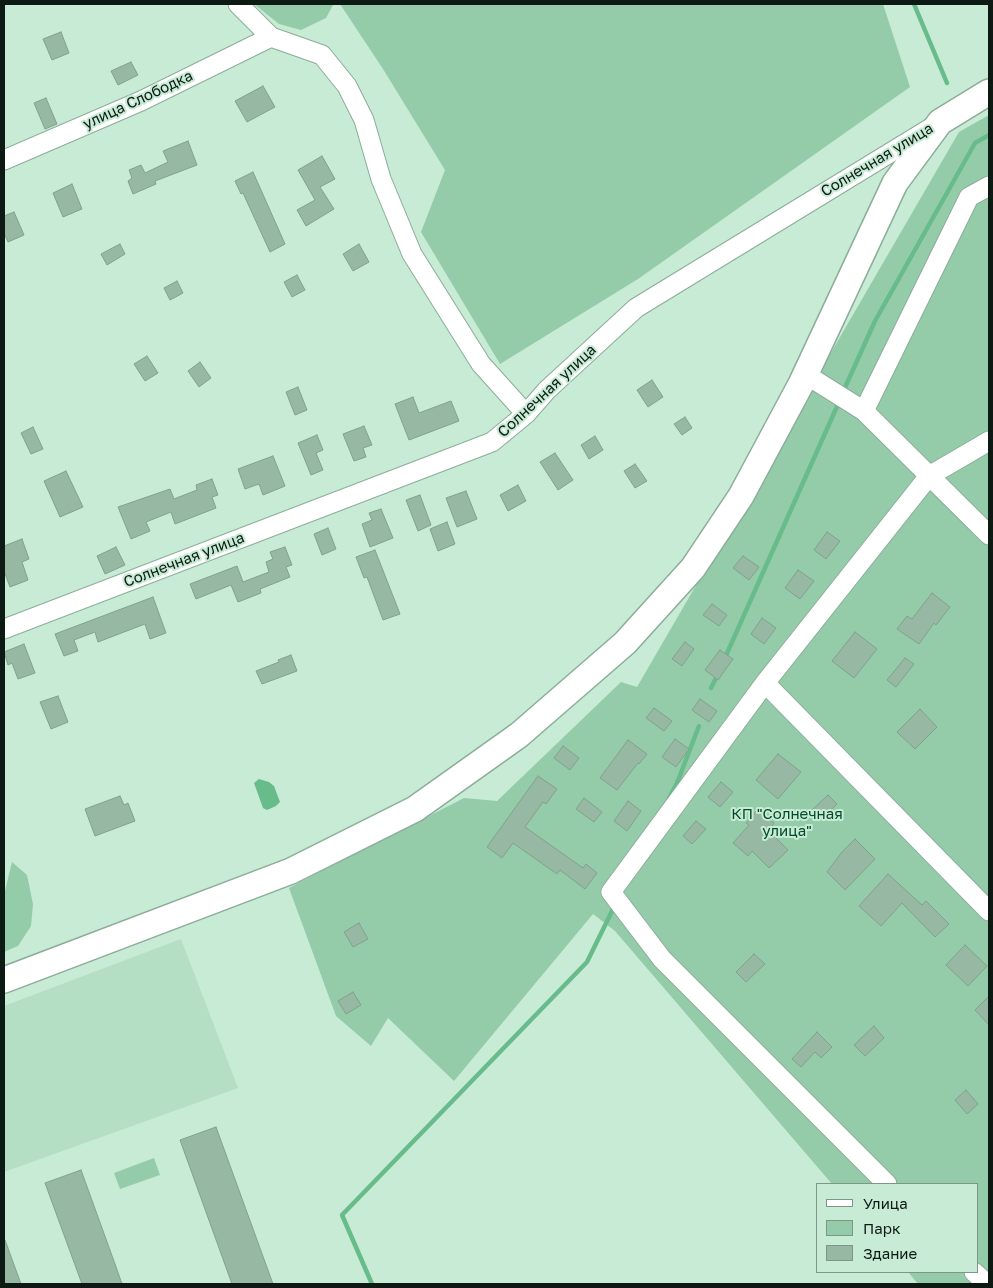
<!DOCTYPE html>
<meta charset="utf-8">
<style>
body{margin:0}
#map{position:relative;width:993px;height:1288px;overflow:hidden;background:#c7ebd4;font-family:"Golos Text",sans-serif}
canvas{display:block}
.frame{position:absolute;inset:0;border:5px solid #0d1a13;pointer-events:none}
.legend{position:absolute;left:816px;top:1183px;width:162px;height:90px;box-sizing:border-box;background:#c7ebd4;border:1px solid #7d9787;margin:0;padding:6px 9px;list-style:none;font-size:15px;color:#0d1a13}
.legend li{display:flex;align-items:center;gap:10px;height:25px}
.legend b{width:25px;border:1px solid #7d9787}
</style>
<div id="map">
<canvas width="993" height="1288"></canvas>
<div class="frame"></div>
<ul class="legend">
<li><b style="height:6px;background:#fff"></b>Улица</li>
<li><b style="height:14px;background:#94cca9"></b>Парк</li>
<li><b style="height:14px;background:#97b9a3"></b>Здание</li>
</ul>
</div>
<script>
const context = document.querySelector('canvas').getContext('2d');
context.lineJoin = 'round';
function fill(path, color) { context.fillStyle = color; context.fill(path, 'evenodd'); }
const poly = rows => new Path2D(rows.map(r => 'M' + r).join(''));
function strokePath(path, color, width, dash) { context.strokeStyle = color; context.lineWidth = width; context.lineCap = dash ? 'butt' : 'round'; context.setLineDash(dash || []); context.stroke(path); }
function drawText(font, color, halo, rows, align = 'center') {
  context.font = font + ' "Golos Text",sans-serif'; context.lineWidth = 4; context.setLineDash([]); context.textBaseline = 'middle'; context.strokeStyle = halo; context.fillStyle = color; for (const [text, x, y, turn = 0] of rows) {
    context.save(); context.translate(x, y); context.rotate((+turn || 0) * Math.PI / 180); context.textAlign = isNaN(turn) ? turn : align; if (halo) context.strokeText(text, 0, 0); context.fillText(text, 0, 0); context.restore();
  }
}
fill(poly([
 [181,939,238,1088,4,1172,4,1006]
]), '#b5dfc4');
fill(poly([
 [254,4,333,4,333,5,326,18,301,30,279,24],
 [340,4,883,4,910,87,638,279,500,364,421,232,445,170,383,69],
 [989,115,989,1284,918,1284,908,1272,977,1272,977,1184,832,1184,615,931,593,914,454,1081,388,1018,371,1046,336,1016,289,888,464,798,497,801,621,682,637,687,959,132],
 [12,862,27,875,33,904,31,926,18,946,4,952,4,895],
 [154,1158,160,1175,120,1189,114,1173]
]), '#94cca9');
fill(poly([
 [259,779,269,782,274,786,280,802,276,806,267,810,263,808,254,783]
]), '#68bc8b');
strokePath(poly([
 [914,4,947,83],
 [843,392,875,321,975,143,989,135],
 [724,660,839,402],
 [711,688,718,674],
 [668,800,677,783,699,726],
 [372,1284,342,1215,587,962,615,905]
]), '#68bc8b', 4.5);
const building = poly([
 [61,32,69,53,52,60,43,39,61,32],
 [131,62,138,75,118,85,111,71,131,62],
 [263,86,275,107,247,122,235,101,263,86],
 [46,98,57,124,45,129,34,103,46,98],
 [188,141,197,165,155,181,156,184,133,194,128,181,132,178,129,170,141,165,145,173,168,162,163,151,188,141],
 [322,156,335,179,320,187,334,209,306,226,297,210,315,200,298,170,322,156],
 [253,172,285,244,270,252,243,193,241,194,235,181,253,172],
 [72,184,82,209,63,217,53,193,72,184],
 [14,212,24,235,8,242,4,233,4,216,14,212],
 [120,244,125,254,107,265,101,254,120,244],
 [359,244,369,262,353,271,343,254,359,244],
 [297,275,305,290,292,297,284,282,297,275],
 [177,281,183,293,170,300,164,288,177,281],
 [147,356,158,373,145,381,134,364,147,356],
 [200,362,211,378,199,387,188,371,200,362],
 [652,380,663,397,648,407,637,390,652,380],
 [298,387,307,410,295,415,286,392,298,387],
 [413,397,419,413,451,401,459,421,409,440,395,404,413,397],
 [685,417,692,428,682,435,674,424,685,417],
 [364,426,372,445,363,448,366,457,354,461,343,434,364,426],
 [33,427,43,449,31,454,21,433,33,427],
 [317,435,323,450,316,453,323,470,311,475,298,443,317,435],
 [595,436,603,450,589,459,581,445,595,436],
 [555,453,573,480,558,490,540,462,555,453],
 [273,456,285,486,263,495,259,484,245,489,238,469,273,456],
 [635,464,647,481,635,488,624,471,635,464],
 [66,471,83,507,60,517,44,481,66,471],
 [212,479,218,495,212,497,216,508,175,524,171,512,146,522,150,531,131,539,118,507,170,489,174,499,197,490,196,485,212,479],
 [518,485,526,501,508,511,500,495,518,485],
 [466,491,477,519,457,527,446,498,466,491],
 [420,495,431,525,418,531,406,500,420,495],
 [381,509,393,538,370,547,362,524,372,520,369,513,381,509],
 [447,522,455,544,438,551,430,529,447,522],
 [328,528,336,549,322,555,314,534,328,528],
 [827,532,840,541,826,559,814,550,827,532],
 [22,539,29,559,22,562,28,580,10,587,4,571,4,546,22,539],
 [116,547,125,565,105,574,97,556,116,547],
 [285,547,292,565,286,567,290,577,260,589,261,593,238,602,231,585,196,599,190,584,237,566,243,582,269,572,266,562,273,559,270,552,285,547],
 [375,550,400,614,383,620,367,577,364,578,356,557,375,550],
 [743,556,759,567,749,580,733,568,743,556],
 [798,570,814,581,800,599,785,588,798,570],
 [932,593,950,607,936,625,934,623,919,644,897,629,907,616,912,619,932,593],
 [153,597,166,633,150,639,145,624,98,642,95,632,74,640,78,651,64,656,55,634,153,597],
 [712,604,727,615,719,626,703,615,712,604],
 [762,618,776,628,764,644,751,634,762,618],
 [855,632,877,649,854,678,832,661,855,632],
 [685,642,694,649,682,666,672,659,685,642],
 [24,644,35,673,18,679,12,663,8,665,4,652,24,644],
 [720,650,733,659,718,680,705,670,720,650],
 [291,655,297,671,262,684,256,671,279,662,278,660,291,655],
 [905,658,914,664,896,687,887,680,905,658],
 [58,696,68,722,51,729,40,702,58,696],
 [700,699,717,711,709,722,692,710,700,699],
 [654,708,672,721,664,731,646,718,654,708],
 [920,709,937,727,915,749,897,732,920,709],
 [675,739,689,749,676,767,662,757,675,739],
 [628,740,647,754,639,764,638,763,617,790,600,778,628,740],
 [563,746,579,758,570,770,554,758,563,746],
 [778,754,801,772,778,799,756,780,778,754],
 [538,776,557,789,546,804,543,802,525,827,583,868,586,864,597,873,585,889,560,870,557,874,513,843,502,858,487,847,538,776],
 [721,782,733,792,720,807,708,797,721,782],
 [828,795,837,804,821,819,812,810,828,795],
 [120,796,124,805,128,803,135,821,95,836,85,809,120,796],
 [584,798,602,812,594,822,576,809,584,798],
 [628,801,641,811,627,831,614,821,628,801],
 [757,810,774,823,769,831,788,850,769,868,752,851,748,856,733,843,749,825,746,823,757,810],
 [696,821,706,829,692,844,683,836,696,821],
 [855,839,875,859,845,890,827,872,842,852,855,839],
 [888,874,922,905,926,901,949,924,935,937,902,903,881,926,859,906,888,874],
 [359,923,368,939,353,947,344,932,359,923],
 [965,945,987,966,968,986,946,965,965,945],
 [754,954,765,964,746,982,736,972,754,954],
 [353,992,361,1005,346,1014,338,1001,353,992],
 [989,996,989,1025,975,1010,989,996],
 [874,1026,884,1038,865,1056,854,1045,874,1026],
 [817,1032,832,1047,821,1058,815,1052,801,1067,792,1059,817,1032],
 [966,1090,978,1104,967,1114,955,1100,966,1090],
 [216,1127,273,1284,232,1284,180,1140,216,1127],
 [81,1170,115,1264,122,1284,82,1284,45,1183,81,1170],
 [4,1240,5,1240,21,1284,4,1284,4,1240]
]);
fill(building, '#97b9a3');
strokePath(building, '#80a28c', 1);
const minor = poly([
 [238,4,271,37,322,55,347,86,364,120,381,179,412,254,481,364,526,414],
 [4,160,141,101,271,37],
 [805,374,864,411,989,535],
 [864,411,969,197,989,186],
 [989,441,929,476,765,683,989,911],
 [4,629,492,442,526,414,547,390,636,308,934,126],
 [765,683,611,892,662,959,887,1184],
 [974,1272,987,1284]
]);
const major = poly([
 [4,980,291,871,415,809,519,735,625,643,693,568,741,496,801,384,895,183,940,122,989,92]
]);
strokePath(minor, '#8bad98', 21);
strokePath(major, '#8bad98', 28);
strokePath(minor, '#fff', 19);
strokePath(major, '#fff', 25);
drawText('15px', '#0d1a13', '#c7ebd4', [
 ["улица Слободка",138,100,-25],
 ["Солнечная улица",877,160,-31],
 ["Солнечная улица",547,391,-43],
 ["Солнечная улица",184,560,-21]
]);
drawText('15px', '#034a2b', '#c7ebd4', [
 ["КП \"Солнечная",787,814],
 ["улица\"",787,831]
]);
</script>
